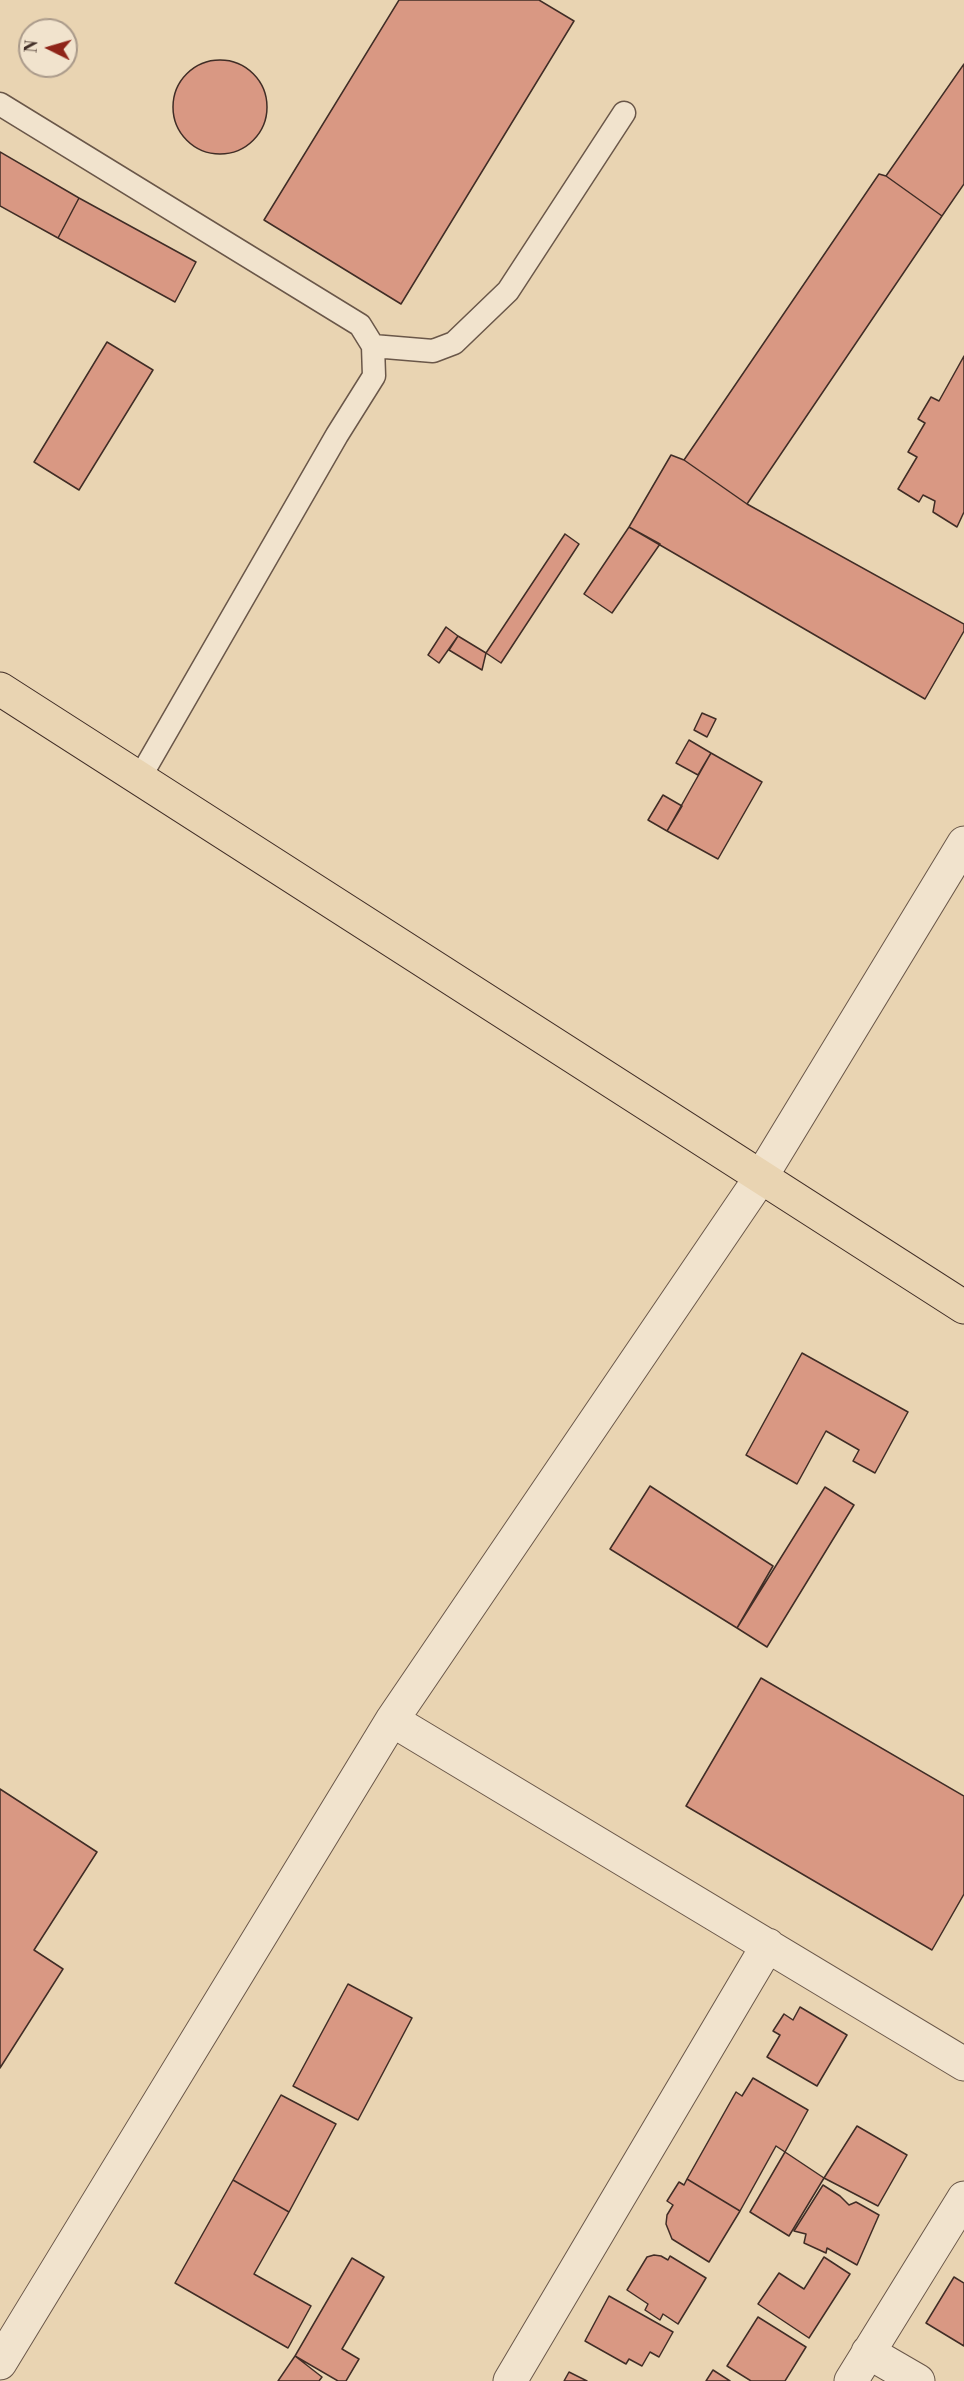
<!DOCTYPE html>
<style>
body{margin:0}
#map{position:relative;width:964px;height:2381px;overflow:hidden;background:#e9d4b2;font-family:"Libre Bodoni",serif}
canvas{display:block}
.north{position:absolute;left:18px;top:18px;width:60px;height:60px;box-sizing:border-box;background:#f1e3cd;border:2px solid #aa9a8a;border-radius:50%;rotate:275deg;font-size:16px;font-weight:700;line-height:24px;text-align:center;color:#402d26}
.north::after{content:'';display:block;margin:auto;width:21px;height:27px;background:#8f2418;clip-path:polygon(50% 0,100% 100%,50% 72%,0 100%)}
</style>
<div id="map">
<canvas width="964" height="2381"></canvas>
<div class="north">N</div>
</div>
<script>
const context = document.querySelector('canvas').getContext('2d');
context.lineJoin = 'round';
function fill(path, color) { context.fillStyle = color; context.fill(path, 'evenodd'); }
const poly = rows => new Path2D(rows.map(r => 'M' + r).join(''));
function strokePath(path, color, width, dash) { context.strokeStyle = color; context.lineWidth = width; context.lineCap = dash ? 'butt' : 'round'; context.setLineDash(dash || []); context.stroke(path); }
const building = poly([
 [399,0,539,0,574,21,401,304,264,220,399,0],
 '173 107a47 47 0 1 1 94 0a47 47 0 1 1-94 0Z',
 [964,64,964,184,942,216,886,176,964,64],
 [0,152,79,198,58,238,0,206,0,152],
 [879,174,886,176,942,216,747,504,684,460,879,174],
 [79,198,196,262,175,302,58,238,79,198],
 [107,342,153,370,79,490,34,462,107,342],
 [964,356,964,512,957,527,933,512,935,501,923,495,919,502,898,489,917,457,908,452,925,423,918,419,931,397,939,401,964,356],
 [671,455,684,460,747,504,964,624,964,631,925,699,629,527,671,455],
 [629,527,660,544,612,613,584,594,629,527],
 [565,534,579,544,501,663,486,653,565,534],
 [446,627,458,636,439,663,428,655,446,627],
 [458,636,486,653,482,670,449,650,458,636],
 [702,713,716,719,707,737,694,730,702,713],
 [689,740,711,753,698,775,676,763,689,740],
 [711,753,762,782,718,859,667,831,711,753],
 [663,795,682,806,667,831,648,820,663,795],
 [802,1353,908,1412,875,1473,853,1461,859,1450,826,1431,797,1484,746,1455,802,1353],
 [650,1486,773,1566,737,1628,610,1549,650,1486],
 [825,1487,854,1505,767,1647,737,1628,825,1487],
 [761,1678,964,1796,964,1894,932,1950,686,1806,761,1678],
 [0,1789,97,1852,34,1950,63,1969,0,2068,0,1789],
 [348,1984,412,2018,358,2120,293,2086,348,1984],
 [800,2007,847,2035,817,2086,767,2057,780,2035,773,2031,784,2014,793,2020,800,2007],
 [753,2078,808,2110,785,2152,776,2146,740,2211,687,2179,736,2092,742,2096,753,2078],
 [281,2095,336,2124,289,2212,233,2180,281,2095],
 [857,2126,907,2155,878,2206,824,2178,857,2126],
 [785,2152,824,2178,789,2236,750,2212,785,2152],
 [687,2179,740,2211,709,2262,672,2239,666,2224,667,2215,673,2205,667,2201,679,2182,684,2185,687,2179],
 [233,2180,289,2212,254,2274,311,2306,288,2348,175,2283,233,2180],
 [823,2185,840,2196,849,2205,856,2202,879,2215,857,2265,827,2248,826,2253,804,2243,806,2234,794,2231,823,2185],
 [654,2255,661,2256,668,2260,670,2256,706,2278,678,2324,663,2314,660,2320,645,2310,648,2304,627,2290,647,2257,654,2255],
 [824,2257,850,2274,809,2338,758,2304,779,2273,804,2289,824,2257],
 [352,2258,384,2277,342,2349,359,2359,346,2381,338,2381,295,2356,352,2258],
 [954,2277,964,2283,964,2346,926,2323,954,2277],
 [609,2296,673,2332,659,2357,650,2352,642,2366,629,2359,626,2364,585,2341,609,2296],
 [758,2317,806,2347,785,2381,751,2381,727,2366,758,2317],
 [295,2356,322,2377,319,2381,278,2381,295,2356],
 [713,2370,730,2381,706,2381,713,2370],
 [569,2372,587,2381,564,2381,569,2372]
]);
fill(building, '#d99883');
strokePath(building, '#402d26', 1.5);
const service = poly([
 [0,104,360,325,373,346,374,376,337,435,139,779],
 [373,346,433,351,454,343,508,291,624,113]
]);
const minor = poly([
 [392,1720,964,2064],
 [868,2352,918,2381],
 [0,2363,392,1720,761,1177,964,843],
 [510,2381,768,1945],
 [851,2381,964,2198]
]);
const primary = poly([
 [0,689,964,1307]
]);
strokePath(service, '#6a5749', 25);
strokePath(minor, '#6a5749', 35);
strokePath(primary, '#402d26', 35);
strokePath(service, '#f1e3cd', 22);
strokePath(minor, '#f1e3cd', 33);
strokePath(primary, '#e9d4b2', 33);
</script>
